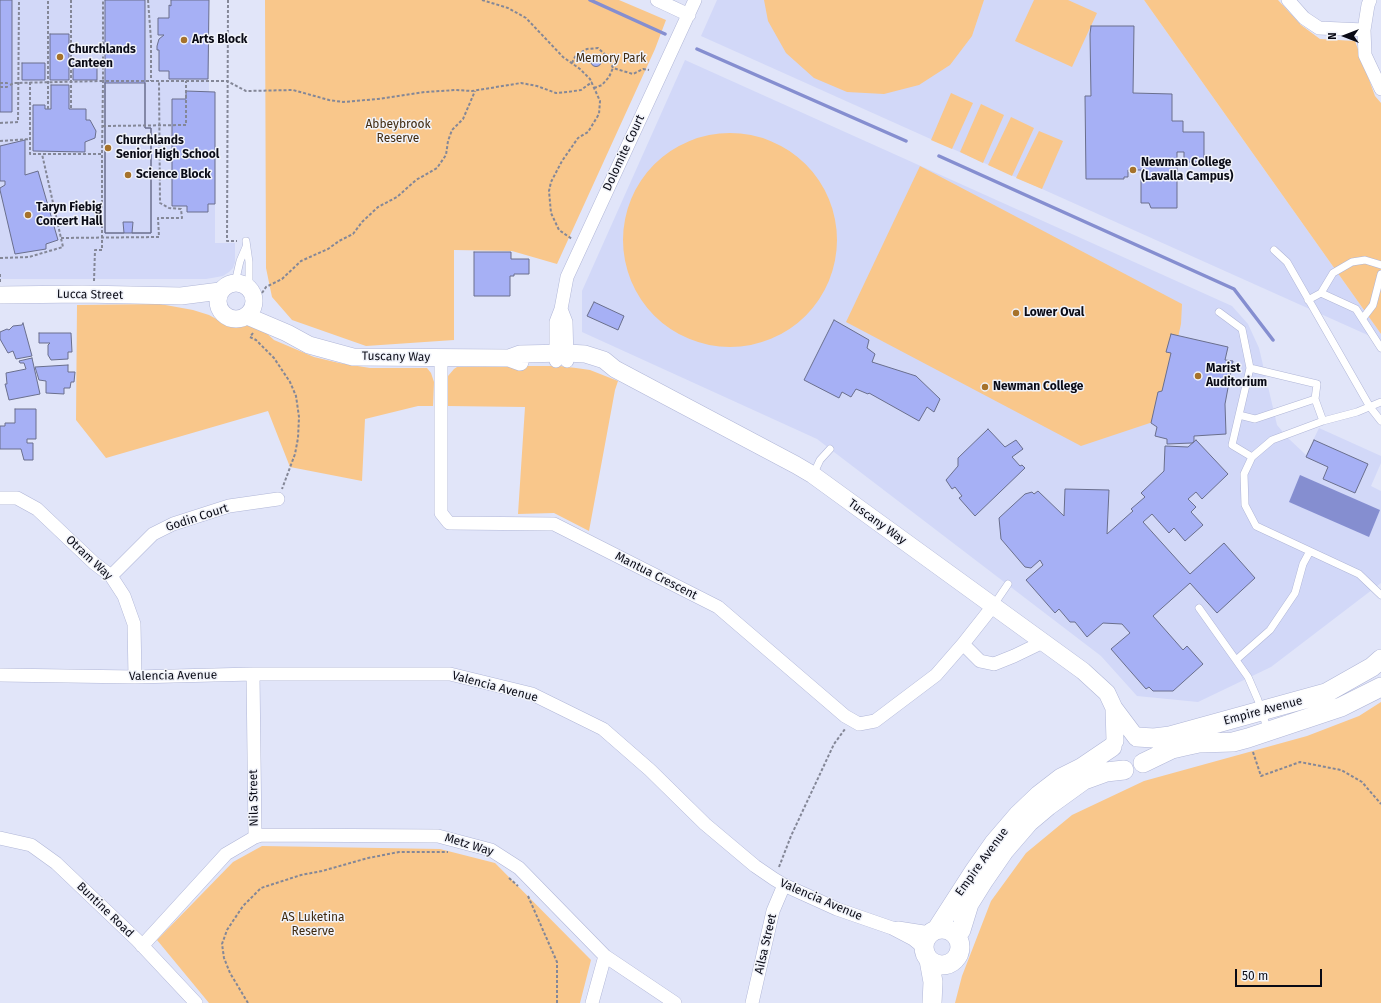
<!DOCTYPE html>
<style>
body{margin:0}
#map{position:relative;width:1381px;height:1003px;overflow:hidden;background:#e1e5f9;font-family:"Fira Sans",sans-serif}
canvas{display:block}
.north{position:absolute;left:1325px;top:16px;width:40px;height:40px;-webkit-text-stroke:3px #f1f3fa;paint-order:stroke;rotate:270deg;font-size:11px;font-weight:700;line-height:16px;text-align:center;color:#0a0b16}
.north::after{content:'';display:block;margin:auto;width:14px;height:18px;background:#0a0b16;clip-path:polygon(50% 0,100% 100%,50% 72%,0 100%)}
.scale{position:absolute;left:1235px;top:969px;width:87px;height:18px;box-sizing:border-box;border:2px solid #0a0b16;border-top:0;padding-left:5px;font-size:12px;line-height:14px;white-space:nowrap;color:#0a0b16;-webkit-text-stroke:3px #f1f3fa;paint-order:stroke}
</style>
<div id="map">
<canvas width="1381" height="1003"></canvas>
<div class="north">N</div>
<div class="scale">50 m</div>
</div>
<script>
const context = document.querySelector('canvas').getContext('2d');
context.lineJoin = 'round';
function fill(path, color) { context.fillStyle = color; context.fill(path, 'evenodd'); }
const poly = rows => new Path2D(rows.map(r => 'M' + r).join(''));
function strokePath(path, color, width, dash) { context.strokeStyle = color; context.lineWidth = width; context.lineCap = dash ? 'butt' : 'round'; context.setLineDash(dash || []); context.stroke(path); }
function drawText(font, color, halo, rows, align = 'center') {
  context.font = font + ' "Fira Sans",sans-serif'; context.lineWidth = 3; context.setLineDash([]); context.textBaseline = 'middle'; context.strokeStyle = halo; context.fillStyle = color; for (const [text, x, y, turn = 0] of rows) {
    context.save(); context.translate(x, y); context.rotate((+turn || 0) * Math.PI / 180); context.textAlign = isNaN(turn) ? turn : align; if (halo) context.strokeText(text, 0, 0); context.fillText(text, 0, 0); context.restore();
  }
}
fill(poly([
 [0,0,209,0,209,91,215,92,215,243,235,243,235,262,233,268,229,272,223,276,206,279,0,279],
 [717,0,1144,0,1381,334,1381,341,701,36],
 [685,60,1232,306,1248,324,1259,348,1277,425,1288,438,1306,455,1319,428,1381,456,1381,463,1371,486,1381,491,1381,583,1271,667,1198,702,1137,696,1101,656,817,439,582,332,582,291]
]), '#d2d8f8');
fill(poly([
 [265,0,619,0,666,20,655,49,557,264,512,251,454,250,454,340,366,346,292,320,272,297,266,268],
 [764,0,984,0,972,36,950,65,919,85,884,94,847,92,814,78,786,53,768,21],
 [1034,0,1068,0,1097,13,1072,67,1015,41],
 [1144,0,1278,0,1301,25,1320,39,1355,41,1375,96,1381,103,1381,334],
 [951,93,973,103,952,149,931,140],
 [981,104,1004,115,983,163,960,152],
 [1011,117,1034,128,1012,176,988,165],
 [1039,131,1063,141,1042,189,1016,178],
 '623 240a107 107 0 1 1 214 0a107 107 0 1 1-214 0Z',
 [920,166,1182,304,1181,324,1159,420,1081,446,846,322],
 [160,304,193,310,209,315,220,321,234,326,253,325,263,330,274,340,314,357,339,363,370,368,427,368,431,373,434,382,433,406,418,406,365,419,362,481,290,467,268,411,106,458,76,420,77,305],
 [486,366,559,366,576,368,590,370,618,381,615,390,589,531,554,513,518,514,525,407,448,406,448,376,454,369,457,367],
 [1381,702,1381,1003,955,1003,962,976,991,901,1026,853,1072,815,1144,781,1307,736,1359,716],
 [262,846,440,849,495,863,591,960,580,1003,209,1003,157,940,233,862]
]), '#f9c78b');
fill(poly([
 [1300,475,1380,510,1369,537,1289,502]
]), '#858ed0');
strokePath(poly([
 [590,0,665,34],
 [697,49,906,141],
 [939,156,1234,289,1273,340]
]), '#858ed0', 3.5);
const building = poly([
 [0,0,12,0,12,112,0,112,0,0],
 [105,0,145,0,145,128,151,128,151,233,105,233,105,0],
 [171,0,209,0,208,79,169,79,169,71,159,71,159,50,157,50,157,46,159,39,164,35,158,35,158,18,169,18,169,5,171,6,171,0],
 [1091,26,1134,26,1133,93,1172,94,1172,121,1183,121,1183,132,1204,132,1204,162,1184,162,1184,152,1177,152,1177,208,1151,208,1149,203,1141,203,1141,170,1128,170,1128,177,1124,177,1124,179,1086,179,1085,96,1091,96,1090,34,1091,26],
 [50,34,69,34,69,80,50,80,50,34],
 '590.5 61a5.5 5.5 0 1 1 11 0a5.5 5.5 0 1 1-11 0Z',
 [22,63,45,63,45,80,22,80,22,63],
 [73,63,97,63,97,80,73,80,73,63],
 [105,83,145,83,145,128,151,128,151,233,132,233,133,222,123,222,124,233,105,233,105,83],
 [51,85,69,85,69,109,86,109,86,120,90,120,96,131,95,138,85,142,85,152,33,151,33,105,45,105,45,109,51,109,51,85],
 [186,91,215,92,215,204,208,204,208,212,187,212,187,206,172,206,172,99,186,99,186,91],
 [25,140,25,175,38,171,58,240,46,244,46,249,15,254,0,190,0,188,5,185,5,181,0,181,0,146,25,140],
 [474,252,511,252,511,259,529,259,529,274,514,274,514,276,510,276,510,296,474,296,474,252],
 [594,302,624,316,618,330,587,316,594,302],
 [834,320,869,340,867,348,875,354,872,362,916,376,940,399,934,412,927,407,919,421,869,393,868,394,856,389,851,397,842,392,839,398,804,380,834,320],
 [23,323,32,356,16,359,13,351,8,353,0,339,0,332,7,329,9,330,13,326,22,325,23,323],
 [39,333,71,333,72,352,68,352,68,359,51,360,48,355,48,345,50,343,39,343,39,333],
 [1171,334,1228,347,1225,360,1233,361,1225,404,1226,434,1194,436,1194,442,1192,443,1167,444,1167,439,1155,436,1157,427,1151,423,1158,392,1162,391,1171,353,1166,352,1171,334],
 [32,358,40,394,9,400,5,384,7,384,6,373,26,369,24,363,20,363,19,361,32,358],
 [68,365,68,372,75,372,74,382,71,382,70,388,64,388,64,394,46,393,46,381,39,380,35,367,68,365],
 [15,409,36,409,36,439,27,439,27,443,33,443,33,460,24,460,21,449,0,449,0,426,5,426,5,423,15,423,15,409],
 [988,429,1005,447,1016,440,1023,449,1012,457,1020,466,1022,465,1025,468,975,516,959,498,962,496,955,487,952,489,946,480,958,466,958,458,988,429],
 [1196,440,1228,474,1202,499,1196,492,1188,499,1196,507,1191,512,1203,525,1185,541,1174,528,1169,533,1152,514,1143,522,1190,574,1224,543,1255,578,1217,613,1190,583,1153,616,1183,650,1187,646,1203,664,1173,691,1153,691,1149,687,1146,689,1111,649,1130,633,1122,624,1103,623,1087,637,1075,622,1070,622,1059,609,1055,613,1026,580,1043,565,1040,560,1031,568,1025,567,1001,539,999,518,1025,494,1032,492,1034,494,1038,491,1064,516,1065,489,1109,490,1107,534,1133,511,1131,509,1145,497,1141,493,1164,471,1165,446,1188,447,1196,440],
 [1314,440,1368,464,1355,493,1323,479,1328,467,1306,457,1314,440]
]);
fill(building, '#a6b0f5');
strokePath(building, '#6a6f8d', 1);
const service = poly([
 [246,241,249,262,249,288],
 [1274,250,1287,262,1370,407,1381,421],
 [235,283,240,261,246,247],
 [1321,293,1356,309,1381,348],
 [1308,300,1321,293,1333,273,1352,262,1365,260,1381,265],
 [1219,312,1242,329,1250,368],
 [1363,318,1373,305,1381,274],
 [1381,402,1357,412,1323,421,1272,440,1252,457,1244,474,1245,505,1256,526,1359,574,1381,595],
 [1239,415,1255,419,1315,399],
 [1252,457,1232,445,1250,368,1317,384,1315,399,1323,421],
 [813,475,820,460,830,449],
 [993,606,1008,584],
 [1199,608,1248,677,1258,700,1268,731],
 [1236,660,1270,630,1295,593,1303,564,1310,551]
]);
const minor = poly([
 [657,0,689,15],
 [1288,0,1304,18,1319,28,1364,30],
 [1370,0,1368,5,1364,30,1365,55,1381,89],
 [561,309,566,322,567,361],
 [441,358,441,513,449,523,554,524,718,607,845,716,859,724,875,721,936,675,963,644,993,606],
 [556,361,556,322,561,309,567,277,695,0],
 [0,498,17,498,37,509,94,563,111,576,124,596,134,624,135,677],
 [111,576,153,534,173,524,229,506,278,499],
 [963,644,980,661,994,664,1014,656,1043,642],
 [0,675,135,677,253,674,450,674,532,694,603,729,650,770,705,824,755,866,774,879,784,885,837,909,892,928,913,939,924,948],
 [255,837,261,835,438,836,491,850,519,868,605,956,675,1003],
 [0,838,31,845,56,863,137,940,196,1003],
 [898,928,930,933],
 [142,946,226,854,255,837,253,674],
 [592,1003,605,956],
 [752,1003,773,911,784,885]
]);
const tertiary = poly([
 '218 301a18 18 0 1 1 36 0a18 18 0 1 1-36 0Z',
 [0,295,82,294,181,296,220,291],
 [247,316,287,333,309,345,353,357,509,358,520,362],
 [509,358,520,354,567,353,585,354,604,360,615,369,796,465,813,475,1083,671,1107,693,1114,708,1135,736],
 [1114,708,1115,741]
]);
const secondary = poly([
 [1137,737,1154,738,1170,736,1326,693,1372,667,1381,659],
 [1143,763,1172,749,1185,746,1199,743,1233,742,1248,738,1341,707,1381,687],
 '924 947a18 18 0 1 1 36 0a18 18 0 1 1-36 0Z',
 [937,929,975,870,994,843,1018,815,1039,795,1061,778,1081,768,1112,747],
 [957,935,961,930,969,904,984,880,1004,851,1029,822,1048,806,1084,780,1106,772,1124,770],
 [929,960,933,982,932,1003]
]);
strokePath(service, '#b0b6d7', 8);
strokePath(minor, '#b0b6d7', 14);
strokePath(tertiary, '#b0b6d7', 18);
strokePath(secondary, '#b0b6d7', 20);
strokePath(poly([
 [71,0,71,109],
 [148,0,151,40,151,81],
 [228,0,227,241,237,241],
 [482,0,508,8,526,18,563,57,580,69,590,79,600,101,599,114,588,132,578,138,562,161,551,182,549,191,551,213,559,230,572,239],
 [572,63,576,55,587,49,598,48,608,57,613,68,633,74,643,69,649,70],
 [30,82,30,154,102,154,103,81,227,81,246,91,293,90,329,100,343,102,378,99,425,92,456,90,472,91,521,83,537,86,556,93,568,92,581,90,592,82],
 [0,83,7,83,7,87,1,87,1,85],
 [10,85,14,83,103,81,103,0],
 [594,88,602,85,609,77,613,68],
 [48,109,48,0],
 [0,123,18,122,19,0],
 [103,126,186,125,186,81],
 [0,141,30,139],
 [61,238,159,237,158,218,182,218,181,209,169,208,160,203,159,81],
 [0,258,29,257,63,247,42,154],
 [0,274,0,282],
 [94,281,95,250,102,250,102,154],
 [262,293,266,287,282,279,301,261,328,249,339,241,353,234,362,222,378,207,397,197,416,180,437,168,446,155,448,141,452,130,463,119,475,91],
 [253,333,250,337,256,340,274,358,290,382,296,396,299,417,298,438,295,454,282,489],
 [1253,752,1261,776,1300,762,1341,770,1362,782,1381,804],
 [779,867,791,836,834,744,845,729],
 [509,878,518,886],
 [528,896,557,962,557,1003],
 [248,1003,230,973,224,958,222,944,227,930,243,906,261,888,301,875,322,871,368,858,399,852,448,852]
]), '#848797', 2, [3, 2]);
strokePath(service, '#fff', 7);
strokePath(minor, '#fff', 13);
strokePath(tertiary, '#fff', 17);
strokePath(secondary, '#fff', 19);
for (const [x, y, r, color] of [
 [184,40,4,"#a6722b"],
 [60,57,4,"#a6722b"],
 [108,148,4,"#a6722b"],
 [1133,170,4,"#a6722b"],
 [128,175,4,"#a6722b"],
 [28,215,4,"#a6722b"],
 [1016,313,4,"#a6722b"],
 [1198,376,4,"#a6722b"],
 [985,387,4,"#a6722b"]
]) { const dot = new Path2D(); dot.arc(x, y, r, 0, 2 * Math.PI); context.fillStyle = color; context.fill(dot); strokePath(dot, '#f1f3fa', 1.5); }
drawText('bold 12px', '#0a0b16', '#f1f3fa', [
 ["Arts Block",192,40],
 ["Churchlands",68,50],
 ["Canteen",68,64],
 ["Churchlands",116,141],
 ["Senior High School",116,155],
 ["Newman College",1141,163],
 ["(Lavalla Campus)",1141,177],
 ["Science Block",136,175],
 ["Taryn Fiebig",36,208],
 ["Concert Hall",36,222],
 ["Lower Oval",1024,313],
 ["Marist",1206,369],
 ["Auditorium",1206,383],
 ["Newman College",993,387]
], 'left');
drawText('12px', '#412b10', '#f1f3fa', [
 ["Memory Park",611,59],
 ["Abbeybrook",398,125],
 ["Reserve",398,139],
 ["AS Luketina",313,918],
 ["Reserve",313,932]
]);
drawText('12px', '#0a0b16', '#f1f3fa', [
 ["Dolomite Court",624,153,-65],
 ["Lucca Street",90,295,1],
 ["Tuscany Way",396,357,1],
 ["Godin Court",197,518,-18],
 ["Tuscany Way",877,522,36],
 ["Otram Way",89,558,43],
 ["Mantua Crescent",656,576,27],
 ["Valencia Avenue",173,676,-1],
 ["Valencia Avenue",495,687,15],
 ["Empire Avenue",1263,711,-15],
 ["Nila Street",254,798,-91],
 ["Metz Way",469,845,17],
 ["Empire Avenue",982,862,-54],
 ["Valencia Avenue",821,900,23],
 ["Buntine Road",105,910,44],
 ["Ailsa Street",766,944,-77]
]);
</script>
